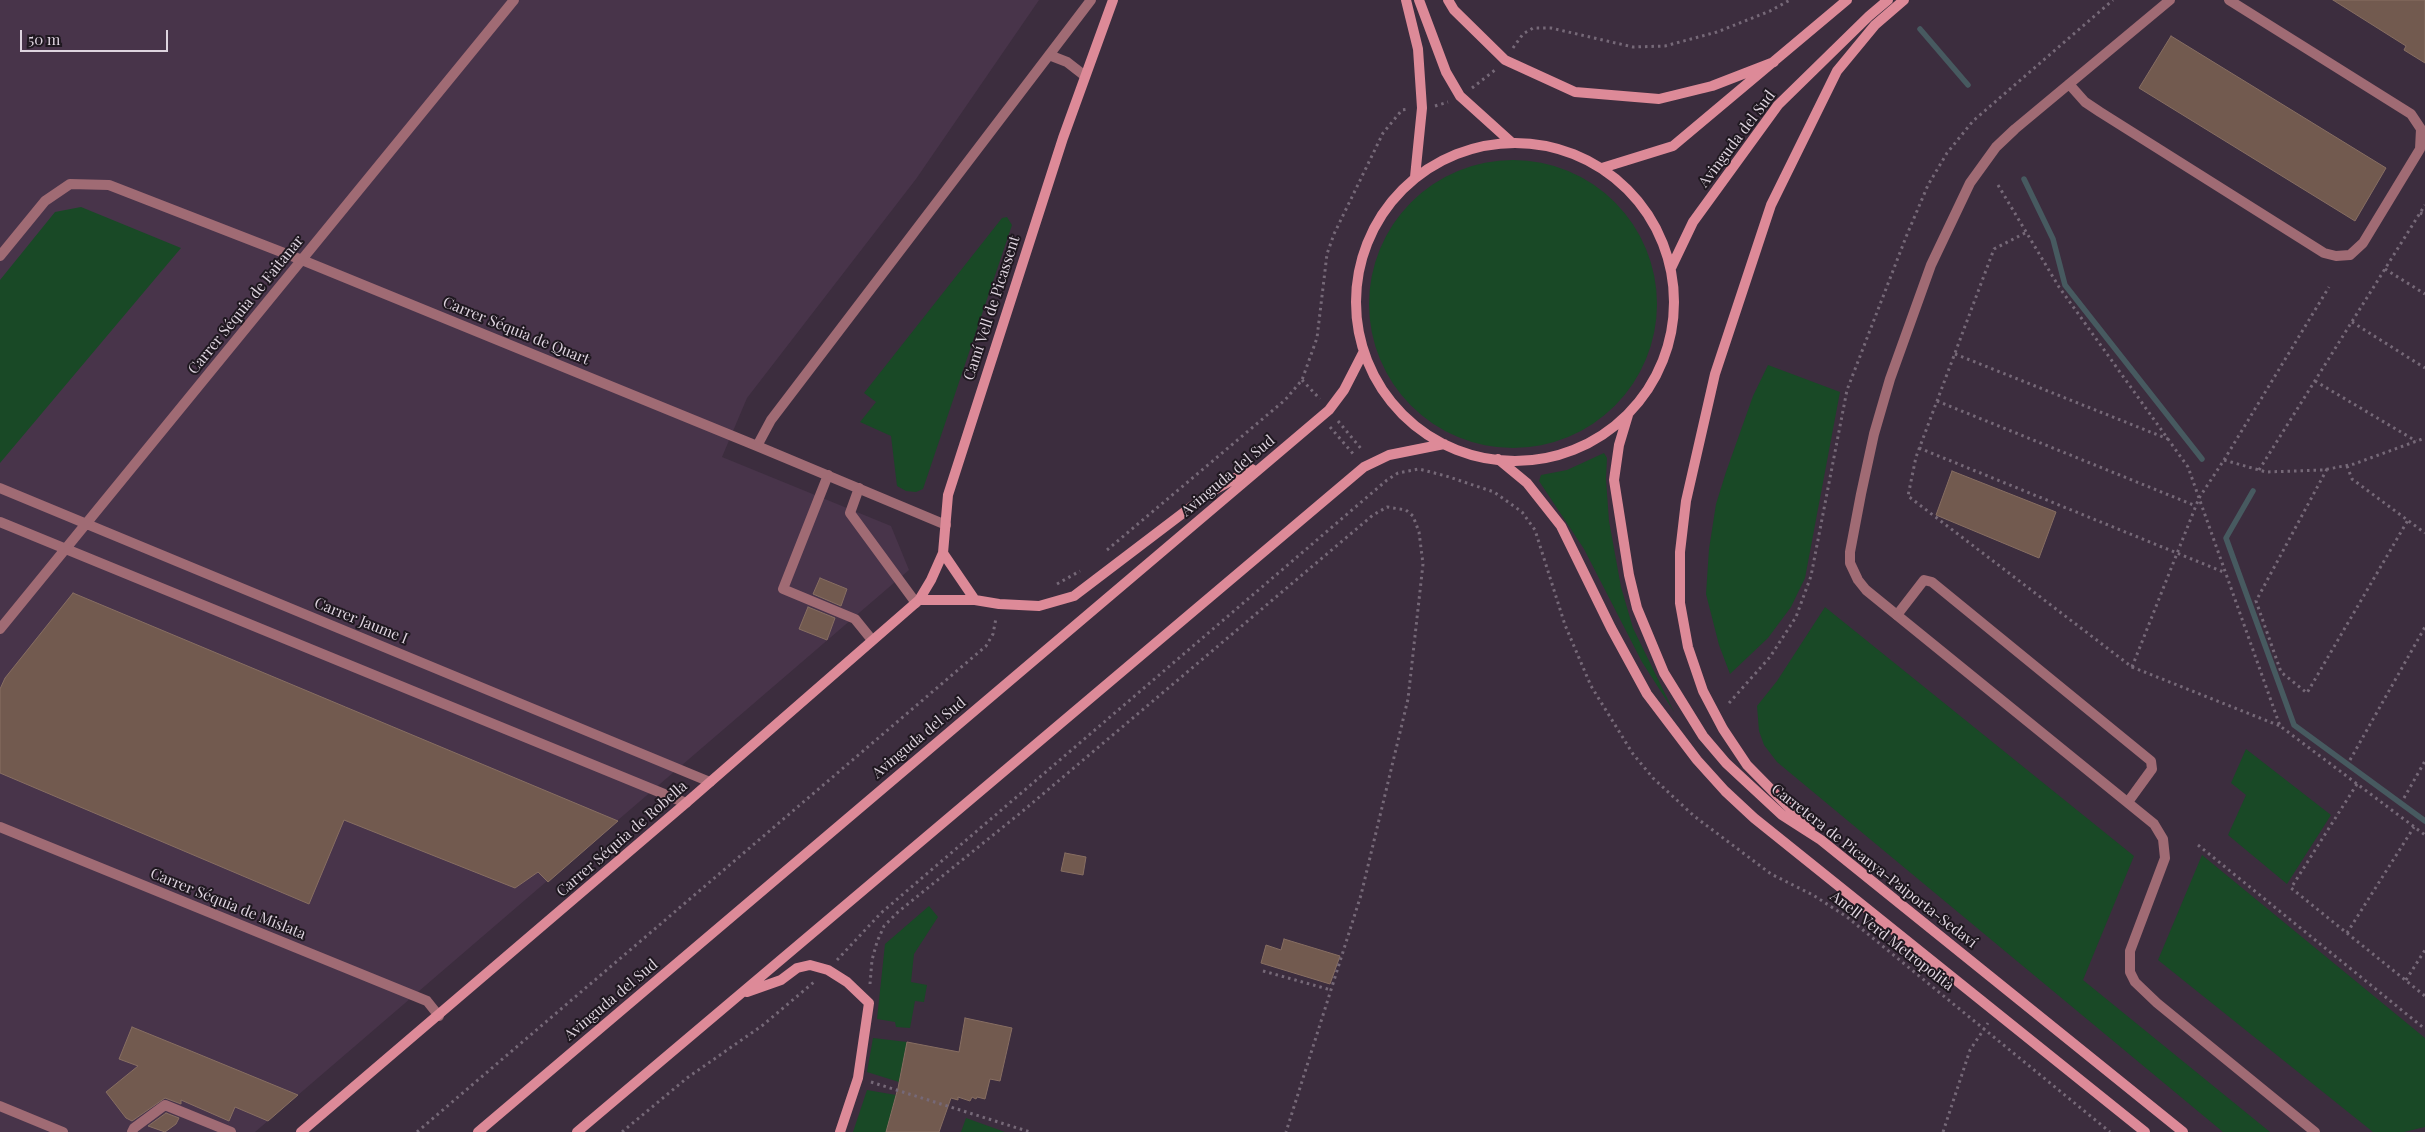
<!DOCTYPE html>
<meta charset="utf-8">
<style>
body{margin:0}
#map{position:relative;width:2425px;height:1132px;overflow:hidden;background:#3c2d3e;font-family:"Playfair Display",serif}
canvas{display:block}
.scale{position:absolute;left:20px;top:30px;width:148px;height:22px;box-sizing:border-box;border:2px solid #ded4df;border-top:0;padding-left:6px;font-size:15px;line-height:18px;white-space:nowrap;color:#ded4df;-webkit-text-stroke:4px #1f1820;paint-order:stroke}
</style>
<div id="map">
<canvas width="2425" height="1132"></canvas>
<div class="scale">50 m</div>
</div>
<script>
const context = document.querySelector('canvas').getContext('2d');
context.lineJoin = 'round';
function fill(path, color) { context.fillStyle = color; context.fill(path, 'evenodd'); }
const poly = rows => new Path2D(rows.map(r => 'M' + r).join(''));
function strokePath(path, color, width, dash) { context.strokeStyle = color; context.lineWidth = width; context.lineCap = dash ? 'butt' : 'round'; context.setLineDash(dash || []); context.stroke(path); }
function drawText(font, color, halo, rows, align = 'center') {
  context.font = font + ' "Playfair Display",serif'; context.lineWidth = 4; context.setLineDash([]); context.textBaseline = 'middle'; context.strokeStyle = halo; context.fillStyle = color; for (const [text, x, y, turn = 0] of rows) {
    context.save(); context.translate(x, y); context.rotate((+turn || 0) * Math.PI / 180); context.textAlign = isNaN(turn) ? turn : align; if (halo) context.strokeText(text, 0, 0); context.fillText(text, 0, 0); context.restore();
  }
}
fill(poly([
 [0,0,1039,0,916,179,747,398,722,457,891,526,909,570,255,1132,0,1132]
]), '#48344a');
fill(poly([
 '1369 304a144 144 0 1 1 288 0a144 144 0 1 1-288 0Z',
 [81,207,181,248,0,463,0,280,55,212],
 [1007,217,1012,225,923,489,916,492,906,491,897,486,891,436,860,422,876,402,864,393,1002,218],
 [1768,365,1840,392,1805,578,1791,607,1768,638,1730,674,1719,645,1706,594,1709,549,1716,504,1726,472,1753,396],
 [1604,453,1607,458,1606,479,1609,521,1621,587,1633,628,1674,712,1642,662,1584,549,1539,481,1541,475,1567,470],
 [1825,607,2134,856,2083,980,2270,1132,2223,1132,1777,762,1764,745,1759,731,1757,706,1777,681],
 [2246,749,2331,815,2287,884,2228,835,2246,795,2231,783],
 [2202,855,2425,1038,2425,1127,2404,1132,2373,1132,2158,960],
 [929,906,938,917,914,954,911,982,927,985,924,1002,915,1001,910,1028,896,1027,895,1022,877,1019,885,944],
 [873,1038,907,1042,899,1082,867,1072],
 [867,1090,896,1095,886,1132,853,1132],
 [966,1118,1005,1132,961,1132]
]), '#194926');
strokePath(poly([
 [1920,29,1968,85],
 [2024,179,2053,239,2065,285,2202,459],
 [2253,491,2226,538,2294,725,2425,821]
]), '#475a60', 5.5);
const building = poly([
 [2333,0,2425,0,2425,63,2404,50,2406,46,2333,0],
 [2171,36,2386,168,2355,221,2139,88,2171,36],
 [1952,471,2056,512,2039,558,1936,515,1952,471],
 [820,578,847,589,841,606,813,594,820,578],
 [73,593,618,821,548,882,538,872,515,888,344,820,309,904,0,773,0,689,5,678,73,593],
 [808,607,835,618,827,640,799,629,808,607],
 [1065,853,1086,857,1083,875,1061,871,1065,853],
 [1284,939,1340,956,1330,984,1261,963,1266,945,1281,950,1284,939],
 [965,1018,1012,1028,1000,1081,990,1079,985,1099,977,1097,976,1099,972,1097,970,1101,958,1097,958,1100,951,1098,939,1132,886,1132,898,1088,907,1042,959,1052,965,1018],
 [132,1027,191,1051,298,1095,268,1121,235,1107,229,1121,181,1100,181,1104,165,1098,132,1121,126,1118,106,1092,138,1066,119,1059,132,1027],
 [166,1113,179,1118,176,1124,165,1132,148,1126,166,1113]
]);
fill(building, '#725a4f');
strokePath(building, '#876e62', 1);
strokePath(poly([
 [1513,48,1523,34,1533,28,1551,28,1633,47,1665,46,1717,32,1770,11,1790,0],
 [1472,88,1495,70],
 [1435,106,1448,102],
 [1998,185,2059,287,2188,467,2280,726,2425,835],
 [2420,213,2425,215],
 [2025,233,1994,249,1916,457,1908,496,2132,667,2280,726],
 [2385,269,2425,294],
 [2352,322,2425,368],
 [1955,354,2168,439],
 [1302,380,1320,399],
 [2315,381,2416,441],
 [1937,401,2196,506],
 [1338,421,1363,451],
 [1330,427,1355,456],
 [1919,448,2226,573],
 [2224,460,2329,287],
 [2347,466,2352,479,2425,533],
 [2327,469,2256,601,2281,672,2307,693,2408,520],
 [2259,470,2425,205],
 [1107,550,1285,400,1302,380,1317,338,1327,254,1334,234,1383,133,1402,110,1409,109],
 [1057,584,1080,571],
 [2132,667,2199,498,2224,460,2266,472,2323,470,2354,464,2425,438],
 [1729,703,1770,657,1796,617,1811,576,1847,390,1906,237,1928,185,1947,153,1973,121,2113,0],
 [2350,760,2425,627],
 [2357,784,2291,888,2425,996],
 [2404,798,2425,761],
 [2198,845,2425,1029],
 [2347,933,2414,827],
 [837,960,881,913,1387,480,1398,473,1419,469,1446,476,1494,492,1522,512,1535,530,1565,625,1591,686,1633,754,1653,778,1694,816,1771,874,1813,895,1847,917,2110,1132],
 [1263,971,1331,990],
 [2406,980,2425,950],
 [870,984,872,960,877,942,884,926,898,912,1024,810,1373,515,1387,507,1406,510,1413,516,1419,532,1423,564,1408,699,1361,895,1286,1132],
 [871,1082,1030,1132],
 [417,1132,986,646,993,634,996,618],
 [622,1132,687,1078,763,1025,814,982],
 [1943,1132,1970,1050,1988,1023]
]), '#766978', 3, [2.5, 4]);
strokePath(poly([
 [828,475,783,589,855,619,872,640],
 [859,488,850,513,916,603],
 [1897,615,1924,580,1932,582,2151,761,2152,769,2128,802],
 [132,1132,134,1128,165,1105,231,1132]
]), '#a06b74', 10);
strokePath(poly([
 [2170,0,2015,129,1996,147,1970,183,1931,265,1890,379,1874,434,1861,494,1850,552,1850,563,1858,580,1866,590,2154,824,2163,839,2165,858,2130,951,2130,972,2135,982,2157,1003,2315,1132],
 [1049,55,1067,62,1085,76],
 [2069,84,2085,102,2100,112,2324,253,2336,256,2350,255,2363,243,2420,149,2421,129,2411,114,2229,0],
 [0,256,45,201,70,184,109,185,302,260,757,446,946,525],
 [757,446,771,420,1091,0],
 [0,488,710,782],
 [0,522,686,803],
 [0,629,514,0],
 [0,827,427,1001,439,1016],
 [0,1106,63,1132]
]), '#a06b74', 10);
strokePath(poly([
 [1406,0,1418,49,1422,108,1415,177],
 [1419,0,1446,72,1460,96,1511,142],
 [1448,0,1454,10,1505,60,1575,92,1659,99,1712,86,1774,62],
 '1356 302a159 159 0 1 1 318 0a159 159 0 1 1-318 0Z',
 [1602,168,1673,146,1847,0],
 [1671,268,1693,222,1778,105,1869,16,1888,0],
 [1628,415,1619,445,1614,480,1629,575,1637,608,1664,673,1703,736,1726,763,1782,815,1821,840,2183,1132],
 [1498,459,1527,483,1561,526,1611,628,1647,694,1697,760,1725,791,1754,818,2145,1132],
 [943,553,975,600,999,604,1039,606,1074,596,1212,491,1252,469],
 [919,600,975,600],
 [1810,829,1747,765,1723,729,1703,691,1688,647,1680,603,1680,552,1686,501,1715,374,1771,205,1837,71,1875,25,1904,0],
 [747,992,781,980,797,968,810,965,828,970,847,982,869,1003,858,1078,840,1132],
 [301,1132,686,803,919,600,931,580,943,553,948,495,1063,138,1113,0],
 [478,1132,1329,410,1344,390,1363,353],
 [577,1132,1364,467,1389,455,1444,444]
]), '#dd8a98', 10);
drawText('15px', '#ded4df', '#1f1820', [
 ["Avinguda del Sud",1737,139,-53],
 ["Carrer Séquia de Faitanar",246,305,-51],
 ["Camí Vell de Picassent",992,308,-72],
 ["Carrer Séquia de Quart",516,331,22],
 ["Avinguda del Sud",1228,476,-40],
 ["Carrer Jaume I",361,621,22],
 ["Avinguda del Sud",919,738,-40],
 ["Carrer Séquia de Robella",622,839,-41],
 ["Carretera de Picanya-Paiporta-Sedaví",1874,866,38],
 ["Carrer Séquia de Mislata",228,904,22],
 ["Anell Verd Metropolità",1892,941,38],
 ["Avinguda del Sud",611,1000,-40]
]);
</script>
